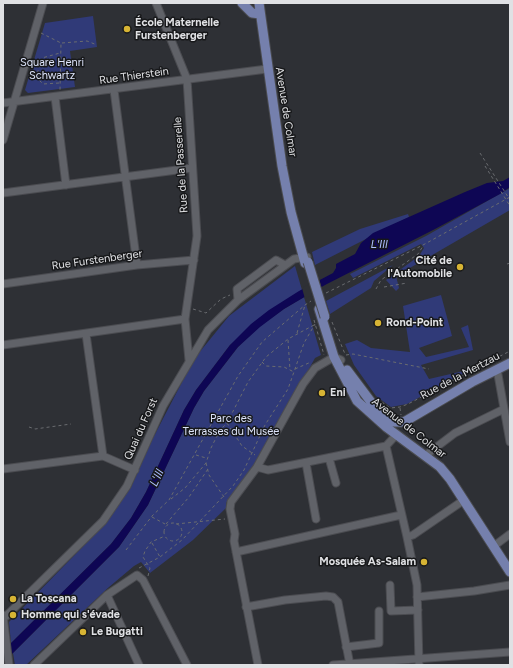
<!DOCTYPE html>
<meta charset="utf-8">
<style>
body{margin:0}
#map{position:relative;width:513px;height:668px;overflow:hidden;background:#2e3035;font-family:Figtree,sans-serif}
canvas{display:block}
.frame{position:absolute;inset:0;border:4px solid #e0e1e4;pointer-events:none}
</style>
<div id="map">
<canvas width="513" height="668"></canvas>
<div class="frame"></div>
</div>
<script>
const context = document.querySelector('canvas').getContext('2d');
context.lineJoin = 'round';
function fill(path, color) { context.fillStyle = color; context.fill(path, 'evenodd'); }
const poly = rows => new Path2D(rows.map(r => 'M' + r).join(''));
function strokePath(path, color, width, dash) { context.strokeStyle = color; context.lineWidth = width; context.lineCap = dash ? 'butt' : 'round'; context.setLineDash(dash || []); context.stroke(path); }
function drawText(font, color, halo, rows, align = 'center') {
  context.font = font + ' Figtree,sans-serif'; context.lineWidth = 3; context.setLineDash([]); context.textBaseline = 'middle'; context.strokeStyle = halo; context.fillStyle = color; for (const [text, x, y, turn = 0] of rows) {
    context.save(); context.translate(x, y); context.rotate((+turn || 0) * Math.PI / 180); context.textAlign = isNaN(turn) ? turn : align; if (halo) context.strokeText(text, 0, 0); context.fillText(text, 0, 0); context.restore();
  }
}
fill(poly([
 [93,16,97,47,70,51,75,87,28,93,25,90,45,23],
 [510,188,510,210,396,276,399,288,396,291,386,280,419,256,424,248,421,244,353,278,350,274,426,236],
 [408,214,409,217,315,265,312,252,360,229],
 [393,265,374,281,371,288,330,314,326,301],
 [295,266,302,290,230,345,196,390,184,410,146,492,131,518,111,544,11,643,9,622,105,524,131,487,152,440,194,359,229,316],
 [441,295,452,336,419,348,426,357,469,347,461,328,468,325,473,350,421,365,429,379,472,369,407,404,391,407,376,396,354,365,345,344,357,340,371,348,410,352,403,306],
 [304,297,321,355,315,358,257,463,226,503,226,508,193,540,150,573,141,562,134,566,109,587,26,665,15,665,13,653,119,547,148,505,194,408,204,391,238,347,260,326,284,309]
]), '#303a78');
fill(poly([
 [510,177,510,187,500,194,435,229,325,285,284,309,260,327,238,347,204,391,194,408,148,505,119,547,3,663,3,651,111,544,131,518,146,492,184,410,196,390,230,345,251,324,269,310,299,291,333,273,336,268,336,264,355,254,361,243,373,233,465,192,487,183,503,181]
]), '#0e0654');
fill(poly([
 [319,278,322,289,305,299,302,288]
]), '#2e3035');
const minor = poly([
 [156,3,187,79,197,236,185,319,189,360],
 [114,90,137,265],
 [55,97,66,185],
 [3,103,267,69],
 [3,140,43,3],
 [3,193,192,168],
 [3,284,137,265,194,260],
 [238,300,237,289,276,260,285,265],
 [86,334,103,456],
 [3,345,185,319],
 [497,369,510,442],
 [386,446,407,537,413,535,464,500],
 [386,446,397,434],
 [426,455,455,433,504,409],
 [329,458,336,483],
 [306,463,316,519],
 [257,467,268,470,386,446],
 [3,469,103,456,135,470],
 [407,537,417,585,419,665],
 [494,546,510,534],
 [236,552,401,515],
 [390,585,391,611,418,610],
 [107,595,139,665],
 [417,597,474,591,510,585],
 [246,607,285,600,326,596,333,597,338,602,350,665],
 [3,615,9,665],
 [3,619,103,521,127,486,163,406,208,330,238,300,294,259,307,257],
 [346,647,379,643,379,611],
 [34,665,107,595,137,575,143,580,187,665],
 [258,665,234,541,235,534,230,509,231,502,257,467,303,384,315,368,334,357,341,360],
 [333,665,510,652]
]);
const major = poly([
 [242,3,252,13,260,14],
 [259,3,282,166,291,212,305,263],
 [319,309,334,357,357,401,386,427,440,467,450,479,510,572],
 [347,370,377,410,394,422,404,422,472,382,510,363]
]);
strokePath(minor, '#4b4c51', 9);
strokePath(major, '#4b4c51', 11);
strokePath(poly([
 [41,33,61,43,60,90],
 [62,43,87,41,97,45],
 [59,83,43,84,36,77,42,58,60,53],
 [507,264,510,263],
 [384,287,407,283],
 [376,289,381,280,418,254,423,246],
 [326,293,423,245,510,197],
 [193,309,206,313,221,299,230,295],
 [314,320,324,355],
 [332,322,345,354],
 [297,333,305,305],
 [288,340,290,370],
 [346,355,353,354,429,369],
 [262,362,266,366,284,367,294,372],
 [295,369,311,362],
 [382,402,390,408,400,407,408,404,510,351],
 [400,408,401,415],
 [227,423,242,446,255,455],
 [29,427,35,429,71,424],
 [196,455,206,458],
 [206,463,209,475,224,497],
 [171,499,185,488,206,463,211,448,220,430,227,423,248,382,266,357,288,339,314,325],
 [152,517,165,524],
 '164 532a9 9 0 1 1 18 0a9 9 0 1 1-18 0Z',
 [166,524,189,497,208,469],
 [176,524,225,519],
 [152,543,160,557],
 [126,550,152,516,169,500,238,376,262,342,305,305,311,301],
 [139,568,160,557,182,540,233,486,244,470,265,425,288,389,304,343,315,324],
 [148,576,150,568,143,557,145,551,151,542,165,536]
]), '#6a6c70', 1, [3, 3]);
strokePath(minor, '#606268', 7);
strokePath(major, '#7580ad', 9);
const majorBridge = poly([
 [308,262,325,317]
]);
strokePath(majorBridge, '#4b4c51', 11, []);
strokePath(poly([
 [480,153,510,200],
 [485,166,510,206]
]), '#6a6c70', 1, [3, 3]);
strokePath(majorBridge, '#7580ad', 9);
for (const [x, y, r, color] of [
 [127,29,4,"#d7b434"],
 [460,267,4,"#d7b434"],
 [378,323,4,"#d7b434"],
 [322,393,4,"#d7b434"],
 [424,562,4,"#d7b434"],
 [13,599,4,"#d7b434"],
 [13,615,4,"#d7b434"],
 [83,632,4,"#d7b434"]
]) { const dot = new Path2D(); dot.arc(x, y, r, 0, 2 * Math.PI); context.fillStyle = color; context.fill(dot); strokePath(dot, '#17181a', 1.5); }
drawText('bold 11px', '#e0e1e4', '#17181a', [
 ["École Maternelle",135,23],
 ["Furstenberger",135,36],
 ["Cité de",452,261,"right"],
 ["l'Automobile",452,274,"right"],
 ["Rond-Point",386,323],
 ["Eni",330,393],
 ["Mosquée As-Salam",416,562,"right"],
 ["La Toscana",21,599],
 ["Homme qui s'évade",21,615],
 ["Le Bugatti",91,632]
], 'left');
drawText('11px', '#dde4fa', '#17181a', [
 ["Square Henri",52,63],
 ["Schwartz",52,76],
 ["Parc des",231,419],
 ["Terrasses du Musée",231,432]
]);
drawText('11px', '#e0e1e4', '#17181a', [
 ["Rue Thierstein",134,76,-8],
 ["Avenue de Colmar",286,112,81],
 ["Rue de la Passerelle",181,165,-94],
 ["Rue Furstenberger",97,260,-8],
 ["Rue de la Mertzau",460,376,-28],
 ["Avenue de Colmar",409,428,38],
 ["Quai du Forst",141,429,-66]
]);
drawText('italic 12px', '#adbdff', '#17181a', [
 ["L'Ill",379,244],
 ["L'Ill",157,478,-65]
]);
</script>
